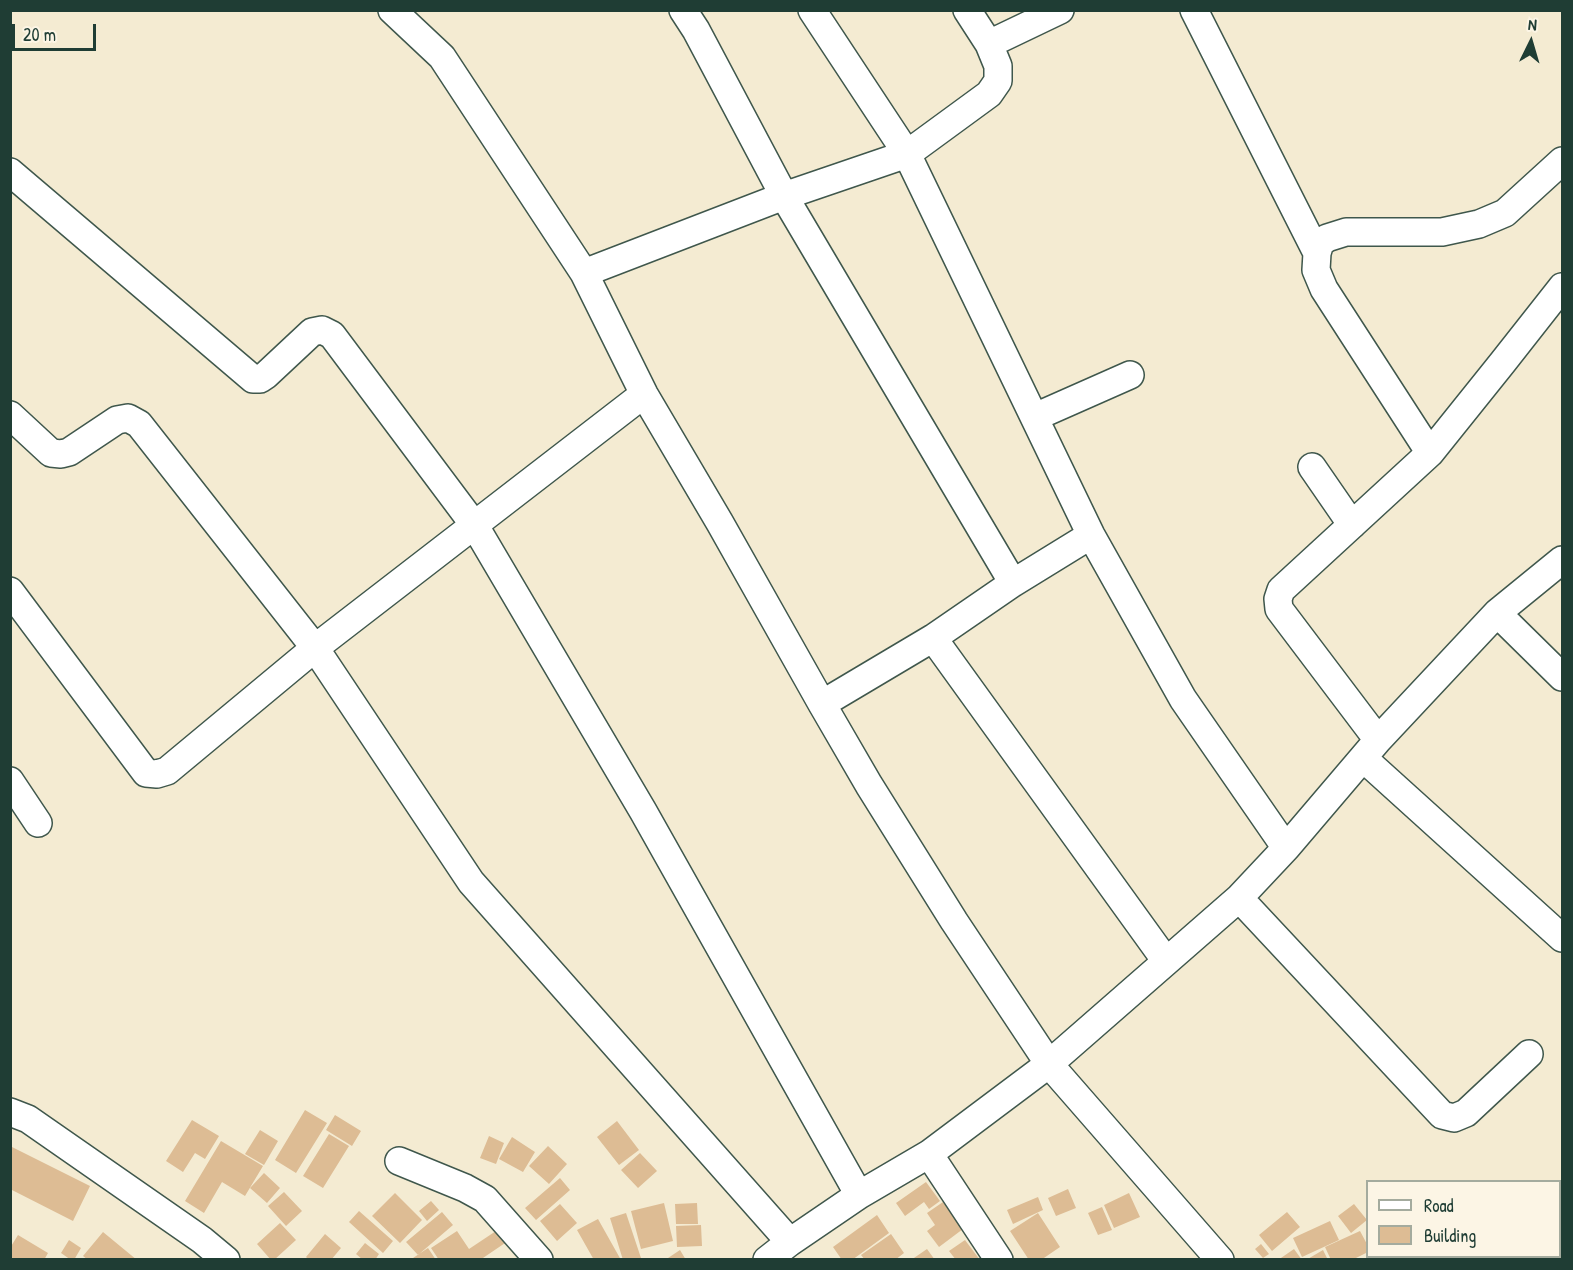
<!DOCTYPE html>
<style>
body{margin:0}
#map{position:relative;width:1573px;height:1270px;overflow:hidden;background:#f4ebd2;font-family:"Patrick Hand",sans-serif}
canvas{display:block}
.frame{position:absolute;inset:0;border:12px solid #1f3d34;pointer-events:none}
.legend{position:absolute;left:1366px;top:1180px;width:195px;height:78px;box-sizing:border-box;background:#fcf5e5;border:2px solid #a4ab9e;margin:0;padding:8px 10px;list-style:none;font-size:18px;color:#1f3d34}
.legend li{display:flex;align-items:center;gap:12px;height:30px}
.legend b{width:30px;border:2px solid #a4ab9e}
.north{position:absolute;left:1501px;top:12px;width:60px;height:60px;-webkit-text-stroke:4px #fcf5e5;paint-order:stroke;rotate:5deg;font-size:16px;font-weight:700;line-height:24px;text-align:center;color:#1f3d34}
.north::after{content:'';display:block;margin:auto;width:21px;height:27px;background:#1f3d34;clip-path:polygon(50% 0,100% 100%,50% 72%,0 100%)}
.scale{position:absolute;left:12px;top:24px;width:84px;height:27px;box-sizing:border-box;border:3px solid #1f3d34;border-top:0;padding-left:8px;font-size:18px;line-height:21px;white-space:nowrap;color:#1f3d34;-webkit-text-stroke:4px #fcf5e5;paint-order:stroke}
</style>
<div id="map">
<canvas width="1573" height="1270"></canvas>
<div class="frame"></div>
<ul class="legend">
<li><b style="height:8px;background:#fff"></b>Road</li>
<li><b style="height:16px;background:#ddbc94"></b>Building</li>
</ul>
<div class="north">N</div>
<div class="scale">20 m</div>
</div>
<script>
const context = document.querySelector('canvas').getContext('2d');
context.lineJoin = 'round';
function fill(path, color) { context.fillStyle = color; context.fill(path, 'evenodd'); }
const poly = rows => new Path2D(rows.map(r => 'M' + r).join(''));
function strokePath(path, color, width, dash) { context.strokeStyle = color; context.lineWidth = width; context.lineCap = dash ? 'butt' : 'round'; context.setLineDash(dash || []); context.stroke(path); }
fill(poly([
 [305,1110,327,1123,296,1173,275,1160],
 [335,1115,361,1131,352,1146,326,1130],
 [192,1120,219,1136,205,1159,195,1153,183,1172,166,1161],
 [617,1121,639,1150,619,1165,597,1137],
 [260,1130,278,1141,264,1165,245,1154],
 [329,1134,349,1146,323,1188,303,1176],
 [489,1136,504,1143,496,1164,480,1158],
 [512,1137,535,1152,523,1172,499,1159],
 [221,1141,263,1166,245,1196,222,1182,204,1213,185,1201],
 [10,1146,90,1186,73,1221,10,1189],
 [548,1146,567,1164,549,1184,529,1166],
 [640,1153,657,1171,638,1188,621,1170],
 [264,1173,280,1188,267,1203,250,1188],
 [560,1178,570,1190,536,1220,525,1208],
 [926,1182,940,1201,929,1209,924,1202,905,1216,896,1203],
 [1068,1189,1076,1208,1056,1216,1048,1198],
 [284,1192,302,1211,286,1226,268,1206],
 [395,1193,422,1220,400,1243,372,1216],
 [1129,1193,1140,1217,1114,1228,1104,1205],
 [1038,1197,1043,1210,1013,1224,1007,1210],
 [431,1201,439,1210,427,1221,419,1211],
 [943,1202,963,1229,939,1247,927,1231,935,1225,927,1213],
 [664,1203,673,1241,641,1249,631,1211],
 [697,1203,698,1224,676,1224,675,1204],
 [560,1204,577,1223,557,1241,540,1221],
 [1354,1204,1367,1220,1351,1233,1338,1216],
 [1102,1207,1112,1230,1098,1235,1088,1213],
 [359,1211,393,1241,383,1253,349,1222],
 [442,1212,453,1225,418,1255,406,1242],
 [1287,1212,1300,1227,1272,1251,1259,1235],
 [626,1213,641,1258,635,1260,623,1260,610,1218],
 [1038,1213,1060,1247,1041,1260,1029,1260,1010,1231],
 [877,1215,889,1233,852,1260,842,1260,833,1247],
 [598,1219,621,1260,594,1260,577,1230],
 [1330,1221,1339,1240,1302,1257,1293,1238],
 [280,1223,296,1240,274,1260,271,1260,257,1244],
 [701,1225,702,1246,677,1247,676,1226],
 [502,1227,511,1239,480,1260,439,1260,431,1248,457,1231,469,1249],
 [1360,1231,1368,1246,1368,1252,1352,1260,1331,1260,1325,1247],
 [103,1232,137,1260,88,1260,83,1256],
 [325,1234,341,1248,331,1260,309,1260,306,1257],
 [891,1234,904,1253,895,1260,865,1260,861,1255],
 [18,1235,48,1253,44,1260,10,1260,10,1248],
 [69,1240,81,1248,74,1260,71,1260,61,1253],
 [965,1240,980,1260,956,1260,949,1251],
 [365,1243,379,1254,375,1260,363,1260,356,1254],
 [1261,1244,1269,1254,1263,1258,1255,1249],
 [428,1248,436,1260,410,1260],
 [927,1249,935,1260,911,1260],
 [1294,1249,1302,1260,1278,1260],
 [680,1250,686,1260,669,1260,668,1258],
 [1323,1250,1328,1260,1306,1260],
 [1370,1256,1405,1256,1399,1260,1371,1260]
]), '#ddbc94');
const street = poly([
 [392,10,442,57,584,273,644,394,720,523,822,704,869,785,954,921,1049,1064,1220,1260],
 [683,10,696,30,784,196,1013,583],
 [812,10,907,154,1091,535,1183,699,1286,848],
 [1194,10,1317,253],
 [989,44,1060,10],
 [10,172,253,379,260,379,266,375,312,332,322,330,332,335,475,526,643,811,859,1195],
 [584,273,784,196,907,154,989,94,998,81,998,66,989,44,967,10],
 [644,394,315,648,471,882,790,1242],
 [10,415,51,453,61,454,69,452,117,420,128,418,139,424,315,648,167,771,157,774,146,773,10,591],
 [1035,417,1130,375],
 [1430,453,1324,289,1316,270,1317,253,1320,243,1327,238,1346,232,1442,232,1479,224,1505,213,1562,161],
 [1312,467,1352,525],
 [1497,613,1562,677],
 [933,638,1166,961],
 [822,704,933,638,1013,583,1091,535],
 [1378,740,1279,609,1278,599,1281,590,1430,453,1503,362,1562,287],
 [1363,758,1562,938],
 [10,781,38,823],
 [1239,898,1442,1115,1454,1118,1466,1113,1529,1054],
 [10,1112,28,1119,202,1240,226,1260],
 [929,1154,999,1260],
 [399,1161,465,1188,485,1199,539,1260],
 [767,1260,790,1242,859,1195,929,1154,1049,1064,1239,898,1286,848,1378,740,1497,613,1562,560]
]);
strokePath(street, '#3f574c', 30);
strokePath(street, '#fff', 27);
</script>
